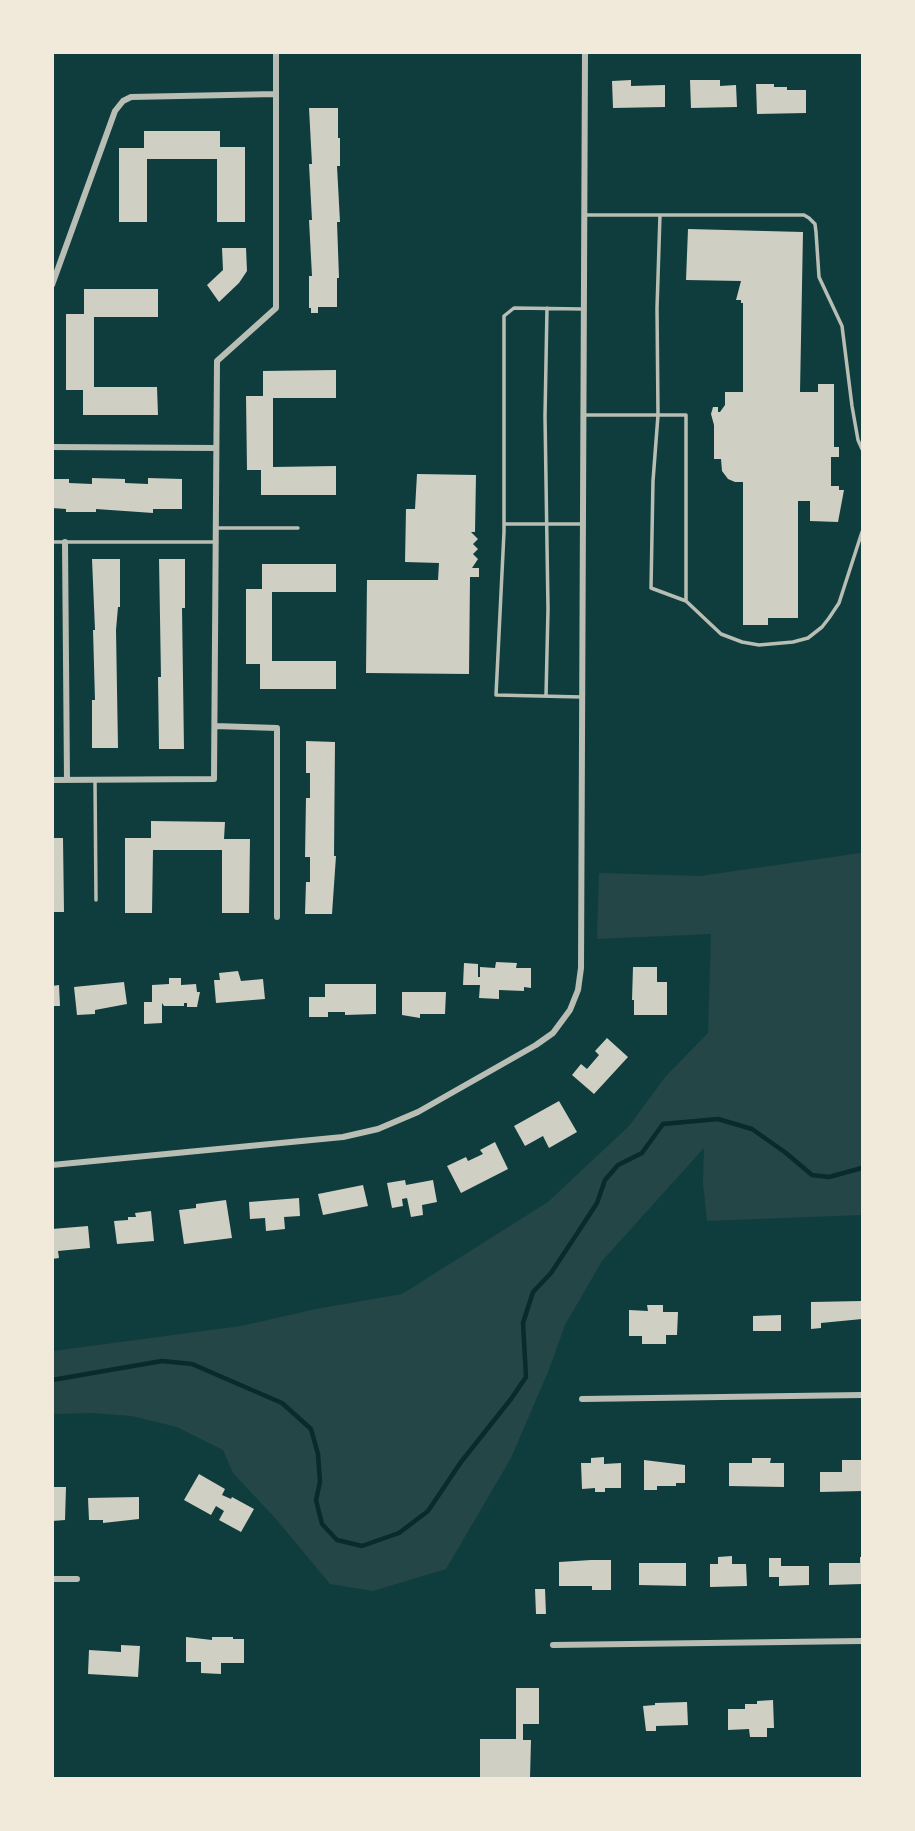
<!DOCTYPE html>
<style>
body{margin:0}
#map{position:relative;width:915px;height:1831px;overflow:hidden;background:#0f3d3e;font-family:Arial,sans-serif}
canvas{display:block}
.frame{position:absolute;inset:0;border:54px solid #f1e9da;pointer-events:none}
</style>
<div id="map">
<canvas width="915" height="1831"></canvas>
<div class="frame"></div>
</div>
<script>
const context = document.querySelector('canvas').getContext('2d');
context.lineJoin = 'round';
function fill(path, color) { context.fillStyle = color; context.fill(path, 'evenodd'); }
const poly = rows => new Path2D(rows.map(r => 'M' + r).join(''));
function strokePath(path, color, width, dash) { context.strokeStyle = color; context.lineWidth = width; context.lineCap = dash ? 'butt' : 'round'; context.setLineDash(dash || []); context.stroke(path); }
fill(poly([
 [862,841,862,1215,707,1221,703,1183,704,1148,602,1261,565,1325,548,1372,511,1458,446,1569,373,1591,330,1584,276,1519,233,1473,223,1450,177,1427,132,1416,92,1413,53,1414,53,1351,241,1326,316,1309,402,1294,548,1202,629,1126,666,1076,708,1033,711,934,597,939,599,873,700,876,861,853]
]), '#244646');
strokePath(poly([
 [52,1380,162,1361,192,1364,282,1403,311,1429,318,1454,320,1482,316,1500,322,1524,337,1540,362,1546,399,1533,428,1511,461,1462,511,1399,526,1377,523,1323,533,1292,551,1273,584,1223,597,1203,605,1180,618,1165,642,1153,663,1124,718,1119,752,1129,786,1153,812,1175,829,1177,862,1168]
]), '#0a2a2b', 4.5);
fill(poly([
 [631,80,631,86,665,85,665,107,613,108,612,81],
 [690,80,720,80,720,86,736,85,737,107,691,108],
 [756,84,774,84,774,87,787,87,787,90,806,90,806,113,757,114],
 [309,108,338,108,338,138,340,138,340,166,337,166,340,222,337,222,339,278,337,278,337,307,318,307,318,313,311,313,311,308,309,308,309,276,312,276,309,220,312,220,309,164,312,164],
 [144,131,220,131,220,147,245,147,245,222,217,222,217,159,147,159,147,222,119,222,119,148,144,148],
 [688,229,803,232,800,392,818,392,818,384,834,384,834,447,839,447,839,457,831,457,831,486,839,486,839,490,844,490,838,522,810,521,810,501,798,501,798,618,768,618,768,625,743,625,743,482,735,482,728,479,722,471,721,459,714,459,714,425,711,414,713,407,718,407,718,412,720,412,725,405,725,392,743,392,743,303,741,303,741,300,736,300,741,281,686,280],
 [222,248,246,248,247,271,239,283,219,302,207,285,223,270],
 [84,289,158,289,158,317,94,317,94,387,157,387,158,415,83,415,83,390,66,390,66,314,84,314],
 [336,370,336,398,273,398,273,467,336,466,336,495,261,495,261,470,247,470,246,396,263,396,263,371],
 [417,474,476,475,475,532,471,532,478,539,473,544,478,549,473,554,478,559,472,568,479,568,479,577,470,577,469,674,366,673,367,580,438,580,439,563,405,562,406,509,415,509],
 [92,478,125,479,125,483,148,484,148,478,182,479,182,509,153,509,153,513,96,509,96,512,66,512,66,509,52,508,52,479,69,479,69,483,92,484],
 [92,559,120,559,120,607,118,607,116,630,118,748,92,748,92,700,95,700,93,630,95,630],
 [159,559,185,559,185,608,182,608,184,749,159,749,158,677,161,677],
 [262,564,336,564,336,592,272,592,272,661,336,661,336,689,260,689,260,664,246,664,246,589,262,589],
 [306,741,335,742,334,856,336,856,332,914,305,914,306,882,310,882,310,857,305,857,306,798,310,798,310,773,306,773],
 [151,821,225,822,224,839,250,839,249,913,222,913,222,850,153,850,152,913,125,913,125,838,151,838],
 [52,838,63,838,64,912,52,912],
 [496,962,517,963,516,968,531,968,531,988,524,987,524,991,499,990,499,999,479,998,480,985,463,985,464,963,478,964,478,977,480,977,480,967,495,968],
 [633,967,657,967,657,982,667,982,667,1015,634,1015,634,1000,632,1000],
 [238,971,241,981,263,979,265,999,216,1003,214,980,220,980,219,973],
 [169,978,181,978,181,985,196,984,197,992,200,992,197,1007,187,1007,187,1003,184,1003,184,1006,164,1006,162,1003,162,1023,144,1024,144,1002,152,1002,152,985,169,984],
 [124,982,127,1004,95,1010,95,1014,77,1015,74,987],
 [325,984,376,984,376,1014,345,1015,345,1012,328,1012,328,1017,309,1017,309,997,325,997],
 [59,985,60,1006,52,1006,52,986],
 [402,992,446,992,445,1014,420,1014,420,1018,402,1015],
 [607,1038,628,1057,594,1094,572,1075,581,1064,587,1069,599,1055,595,1051],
 [559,1101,577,1132,549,1148,543,1136,525,1146,514,1126],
 [495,1142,508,1169,461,1193,447,1166,466,1157,468,1161,483,1154,480,1150],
 [405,1180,406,1185,433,1180,437,1202,422,1205,423,1215,411,1217,407,1198,402,1199,403,1206,392,1208,387,1183],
 [363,1185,368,1206,323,1215,318,1194],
 [299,1198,300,1216,284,1217,285,1229,266,1231,265,1218,250,1219,249,1202],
 [226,1200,232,1238,184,1244,179,1210,196,1208,196,1204],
 [151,1211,154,1241,117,1244,114,1221,128,1220,128,1217,136,1217,135,1213],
 [88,1226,90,1248,58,1251,59,1258,52,1259,52,1229],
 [862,1301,862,1319,821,1323,821,1328,811,1329,811,1302],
 [647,1305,663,1305,663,1312,678,1312,677,1335,666,1335,666,1344,642,1344,642,1336,629,1336,629,1310,648,1311],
 [781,1315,781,1331,753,1331,753,1316],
 [604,1457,604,1464,621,1463,621,1488,605,1488,605,1492,595,1492,595,1488,582,1489,581,1463,591,1463,591,1458],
 [752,1458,771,1458,770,1463,784,1463,784,1487,729,1486,729,1463,752,1463],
 [644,1460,685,1465,685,1483,676,1483,676,1486,657,1486,657,1490,644,1490],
 [842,1460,862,1460,862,1491,820,1492,820,1472,842,1472],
 [199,1474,225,1489,222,1495,231,1499,232,1497,254,1509,241,1532,219,1520,224,1511,216,1506,211,1515,184,1500],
 [52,1487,66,1487,65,1520,52,1521],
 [139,1497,139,1519,103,1523,103,1520,89,1520,88,1498],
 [732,1556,732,1564,746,1564,747,1586,710,1587,710,1564,718,1564,718,1557],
 [860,1557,862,1557,862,1584,829,1585,829,1563,860,1563],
 [769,1558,781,1558,781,1566,809,1566,809,1585,779,1586,779,1577,769,1577],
 [591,1560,611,1560,611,1590,592,1590,592,1586,559,1586,559,1562],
 [639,1563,686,1563,686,1586,639,1585],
 [535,1589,545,1589,546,1614,536,1614],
 [186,1637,212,1640,212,1637,233,1637,233,1639,244,1639,244,1663,221,1663,221,1674,201,1673,201,1662,186,1662],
 [121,1645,140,1646,138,1677,88,1674,89,1650,121,1652],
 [516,1688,539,1688,539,1724,523,1724,523,1740,531,1740,530,1778,480,1778,480,1739,516,1739],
 [773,1700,774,1728,767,1728,767,1737,750,1737,749,1729,728,1730,728,1709,745,1709,745,1704,757,1704,757,1701],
 [687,1702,688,1725,656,1726,656,1731,646,1731,643,1706,655,1705,655,1703]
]), '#cfcfc3');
strokePath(poly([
 [584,215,660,215,657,308,658,415,653,481,651,588,686,601,721,634,742,642,759,645,793,642,808,638,822,627,829,618,839,603,862,532],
 [660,215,804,215,809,218,815,224,816,232,819,277,842,326,852,406,858,440,862,449],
 [583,415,686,415,686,601],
 [504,524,583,524],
 [216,528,298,528],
 [52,542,215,542],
 [546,696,548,609,545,416,547,308],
 [582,697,496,695,504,532,504,316,514,308,583,309],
 [95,780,96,900]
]), '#b8beb3', 3.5);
strokePath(poly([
 [52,285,115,111,123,101,131,97,276,94],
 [52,447,216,448],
 [65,542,67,780],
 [215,726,277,728,277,917],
 [52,780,214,779,217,361,276,308,276,52],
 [52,1165,343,1137,378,1129,418,1112,536,1045,553,1033,570,1010,578,990,581,968,585,52],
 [582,1399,862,1395],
 [52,1579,77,1579],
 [553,1645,862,1641]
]), '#b8beb3', 6);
</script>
